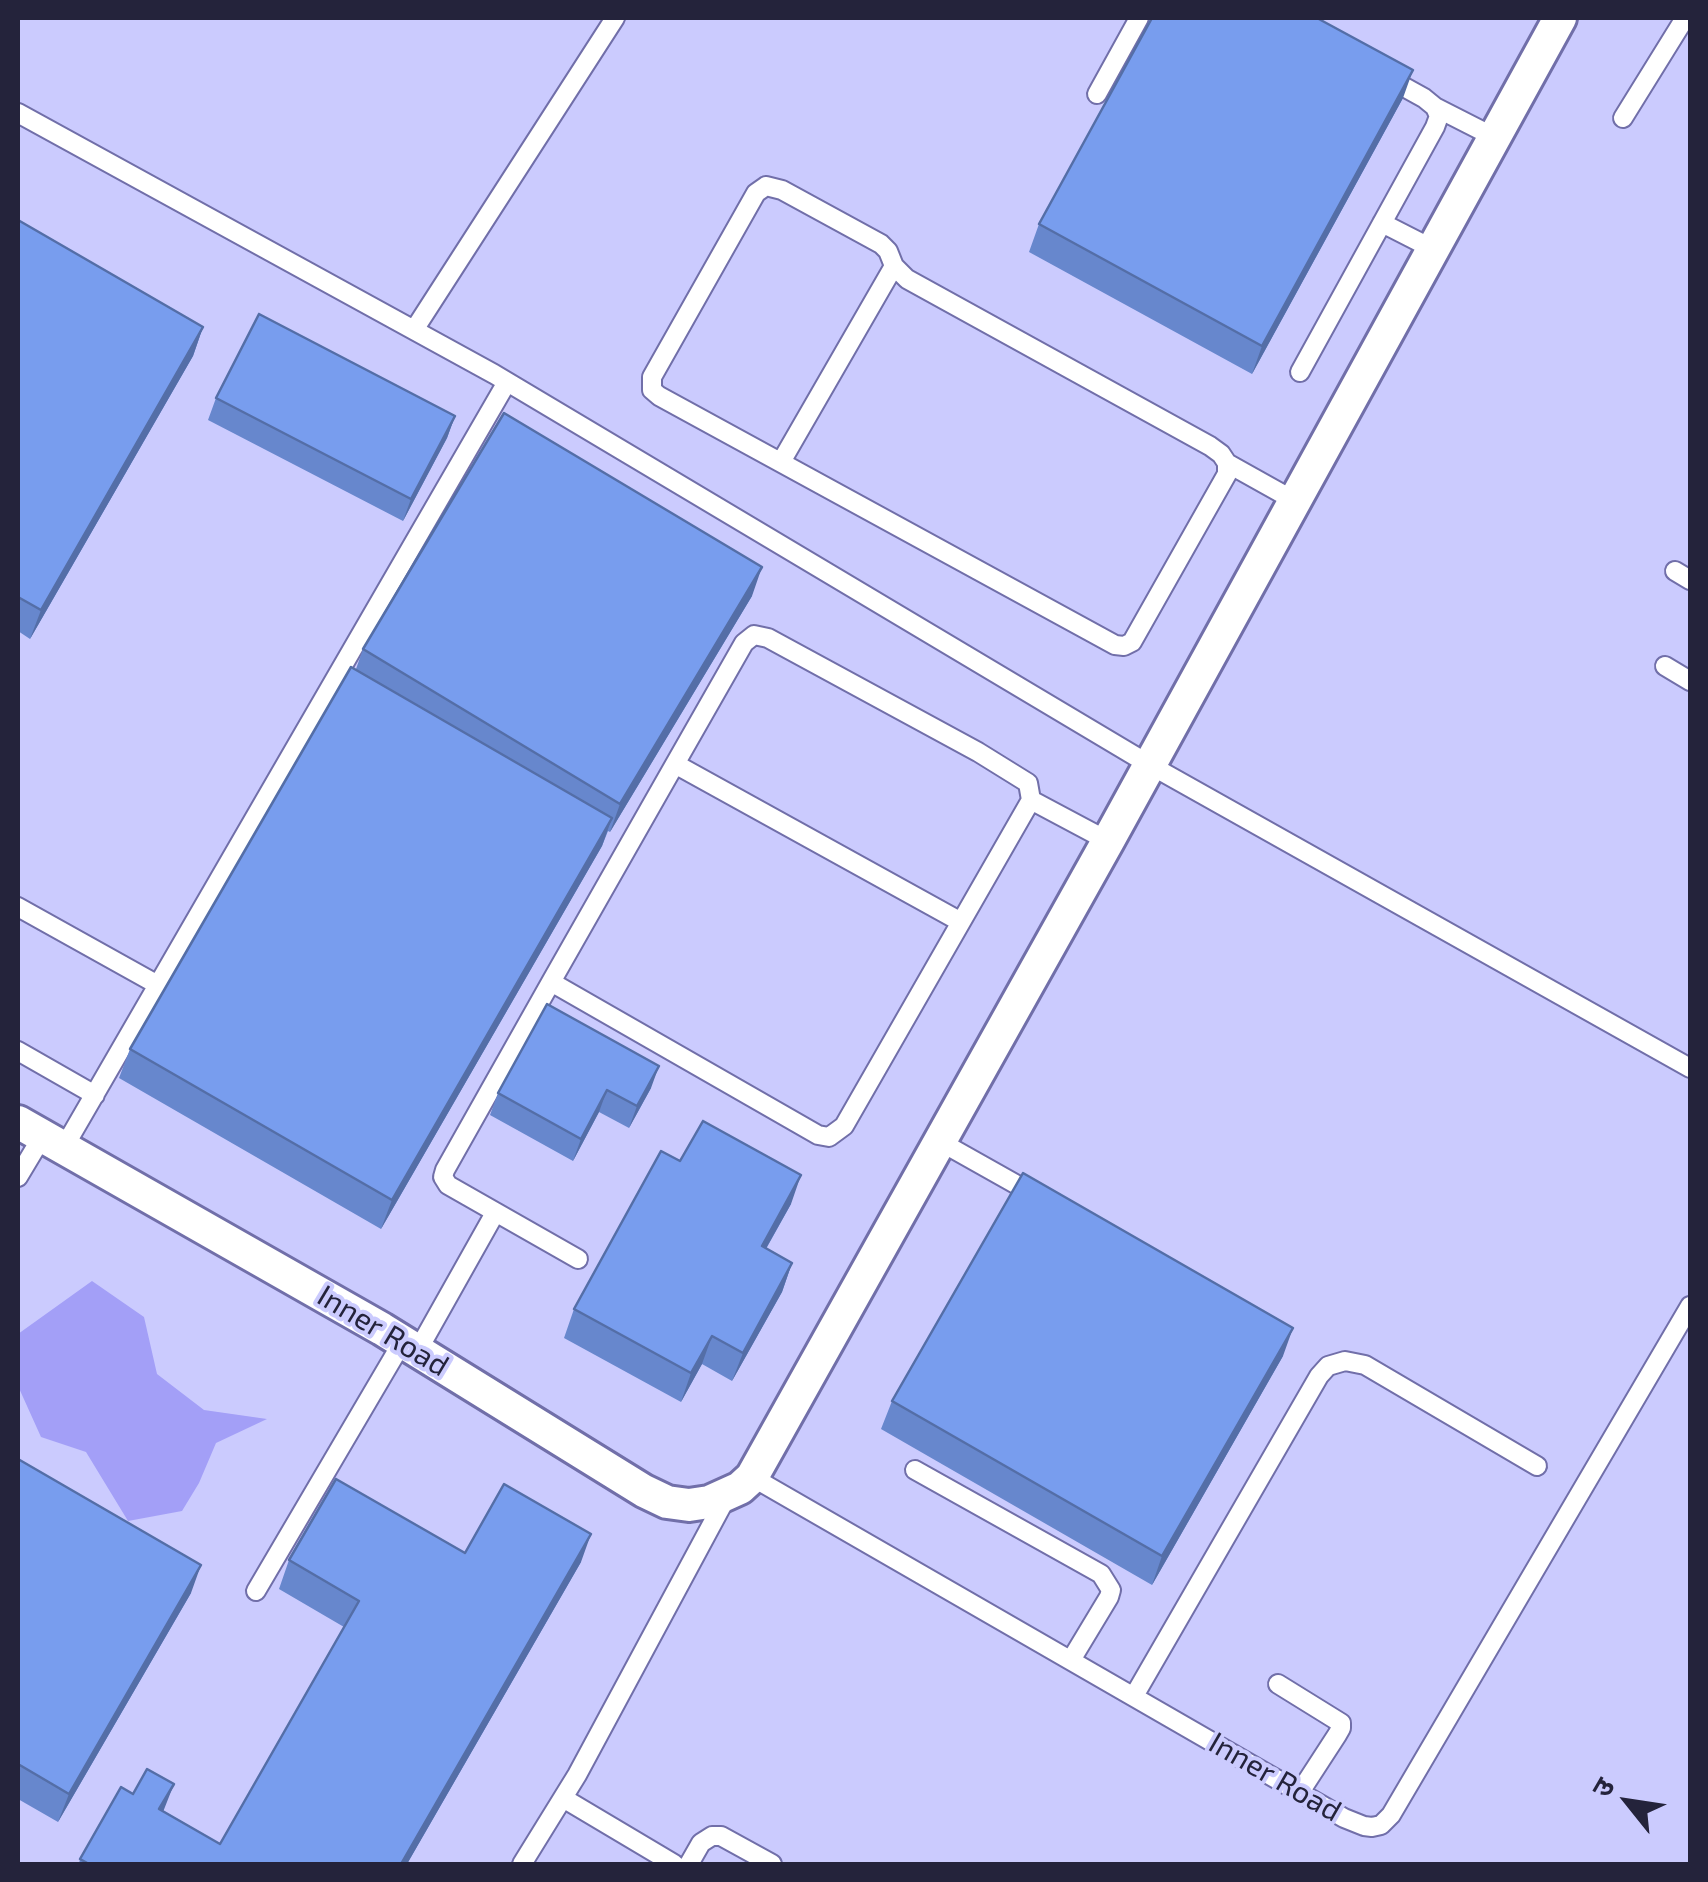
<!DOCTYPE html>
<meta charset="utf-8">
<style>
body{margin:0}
#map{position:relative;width:1708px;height:1882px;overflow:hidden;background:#cbcbfe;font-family:"Exo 2","Noto Sans Devanagari",sans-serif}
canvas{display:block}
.frame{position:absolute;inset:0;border:20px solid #24233b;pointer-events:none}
.north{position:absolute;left:1578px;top:1752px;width:100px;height:100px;-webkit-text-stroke:8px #cbcbfe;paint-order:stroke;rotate:300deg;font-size:28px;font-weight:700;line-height:40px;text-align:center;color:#24233b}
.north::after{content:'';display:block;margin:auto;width:35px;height:45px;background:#24233b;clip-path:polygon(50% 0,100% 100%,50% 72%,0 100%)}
</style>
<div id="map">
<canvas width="1708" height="1882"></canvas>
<div class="frame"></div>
<div class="north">उ</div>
</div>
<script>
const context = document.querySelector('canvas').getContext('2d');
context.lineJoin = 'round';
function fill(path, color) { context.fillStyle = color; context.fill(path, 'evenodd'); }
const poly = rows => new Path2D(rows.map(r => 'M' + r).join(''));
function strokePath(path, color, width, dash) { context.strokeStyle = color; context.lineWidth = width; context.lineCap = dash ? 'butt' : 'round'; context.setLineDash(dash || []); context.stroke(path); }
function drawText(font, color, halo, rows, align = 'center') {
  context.font = font + ' "Exo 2",sans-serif'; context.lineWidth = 8; context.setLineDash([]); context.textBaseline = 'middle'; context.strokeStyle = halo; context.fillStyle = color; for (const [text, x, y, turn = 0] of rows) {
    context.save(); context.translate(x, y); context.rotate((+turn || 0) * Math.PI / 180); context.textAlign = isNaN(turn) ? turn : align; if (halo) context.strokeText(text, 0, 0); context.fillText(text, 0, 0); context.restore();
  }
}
fill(poly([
 [92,1281,144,1317,157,1374,204,1410,267,1419,216,1443,199,1483,182,1511,128,1521,86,1452,41,1437,18,1386,18,1334]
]), '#a39ff7');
const lane = poly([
 [1097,94,1139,18],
 [1435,107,1494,137],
 [18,113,494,374,1150,765,1690,1068],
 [1623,118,1685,18],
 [766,186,782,190,881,244,888,251,894,266,907,279,1210,446,1221,454,1227,463,1227,474,1132,642,1124,646,1115,645,659,396,652,390,652,377,756,193,766,186],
 [1382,223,1433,249],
 [414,330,615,18],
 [1300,372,1435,127,1439,116,1435,107,1424,98,1386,77],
 [781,462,894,266],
 [1227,463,1295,501],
 [1675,571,1690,580],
 [1665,666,1690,681],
 [675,764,961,922],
 [1031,800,1108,841],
 [18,907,158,985],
 [551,982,818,1135,829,1137,844,1126,1031,800,1028,783,978,752,768,638,754,635,744,643,675,764,551,982,445,1170,443,1177,448,1185,578,1259],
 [18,1051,95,1095],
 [939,1141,1035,1195],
 [63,1149,507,382],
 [18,1177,42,1137],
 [418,1350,495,1213],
 [915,1470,1101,1574,1111,1590,1109,1597,1071,1660],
 [752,1477,1344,1818,1364,1826,1372,1827,1381,1825,1391,1815,1690,1306],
 [256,1591,403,1341],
 [1278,1684,1341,1723,1341,1728,1337,1735,1300,1792],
 [1134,1696,1319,1376,1328,1366,1345,1361,1365,1365,1537,1466],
 [563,1798,674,1864],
 [522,1864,577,1775,726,1498],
 [689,1864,701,1843,712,1836,721,1836,772,1864]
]);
const street = poly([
 [18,1122,382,1329,644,1491,667,1502,689,1505,709,1502,740,1488,752,1477,1108,841,1560,18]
]);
strokePath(lane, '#716fa9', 22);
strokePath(street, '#716fa9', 38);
strokePath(lane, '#fff', 18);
strokePath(street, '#fff', 32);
fill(poly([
 [1403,98,1252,374,1029,252,1039,224],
 [18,220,203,327,193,356,30,639,18,631],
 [216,398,455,416,447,438,403,521,208,420],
 [752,596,610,832,608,831,602,846,381,1229,119,1078,130,1049,356,669,363,649],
 [651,1088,629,1128,599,1112,573,1161,490,1115,498,1093],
 [680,1161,791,1204,766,1249,792,1263,782,1292,732,1381,702,1364,681,1402,564,1338,574,1309],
 [1283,1356,1152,1585,881,1429,892,1401],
 [18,1459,191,1593,58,1822,18,1799],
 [465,1553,581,1562,407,1864,79,1864,80,1859,164,1811,220,1844,344,1627,279,1589,289,1560]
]), '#6787cd');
fill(poly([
 [1413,70,1403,98,1252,374,1262,346],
 [203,327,193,356,30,639,41,610],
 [455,416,447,438,403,521,411,499],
 [762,567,752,596,610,832,620,804],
 [612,818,602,846,381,1229,392,1200],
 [659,1066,651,1088,629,1128,637,1106],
 [607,1090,599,1112,573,1161,581,1139],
 [801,1175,791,1204,751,1275,762,1246],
 [792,1263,782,1292,732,1381,743,1353],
 [1293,1328,1283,1356,1152,1585,1162,1556],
 [712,1336,702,1364,681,1402,691,1373],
 [591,1534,581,1562,407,1864,401,1864],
 [201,1565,191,1593,58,1822,69,1794],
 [174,1784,163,1812,159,1809]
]), '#546ea7');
const building = poly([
 [1152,18,1317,18,1413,70,1262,346,1039,224,1152,18],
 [18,220,203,327,41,610,18,597,18,220],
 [259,314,455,416,411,499,216,398,259,314],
 [504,413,762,567,620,804,363,649,504,413],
 [351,667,612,818,392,1200,130,1049,351,667],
 [547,1004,659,1066,637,1106,607,1090,581,1139,498,1093,547,1004],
 [703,1121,801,1175,762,1246,792,1263,743,1353,712,1336,691,1373,574,1309,661,1151,680,1161,703,1121],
 [1023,1173,1293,1328,1162,1556,892,1401,1023,1173],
 [18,1459,201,1565,69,1794,18,1764,18,1459],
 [336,1479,465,1553,504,1484,591,1534,401,1864,89,1864,80,1859,121,1787,133,1794,147,1769,174,1784,159,1809,220,1844,359,1601,289,1560,336,1479]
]);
fill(building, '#789dee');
strokePath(building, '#546ea7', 2.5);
drawText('30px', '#24233b', '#cbcbfe', [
 ["Inner Road",383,1331,31],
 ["Inner Road",1275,1777,30]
]);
</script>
